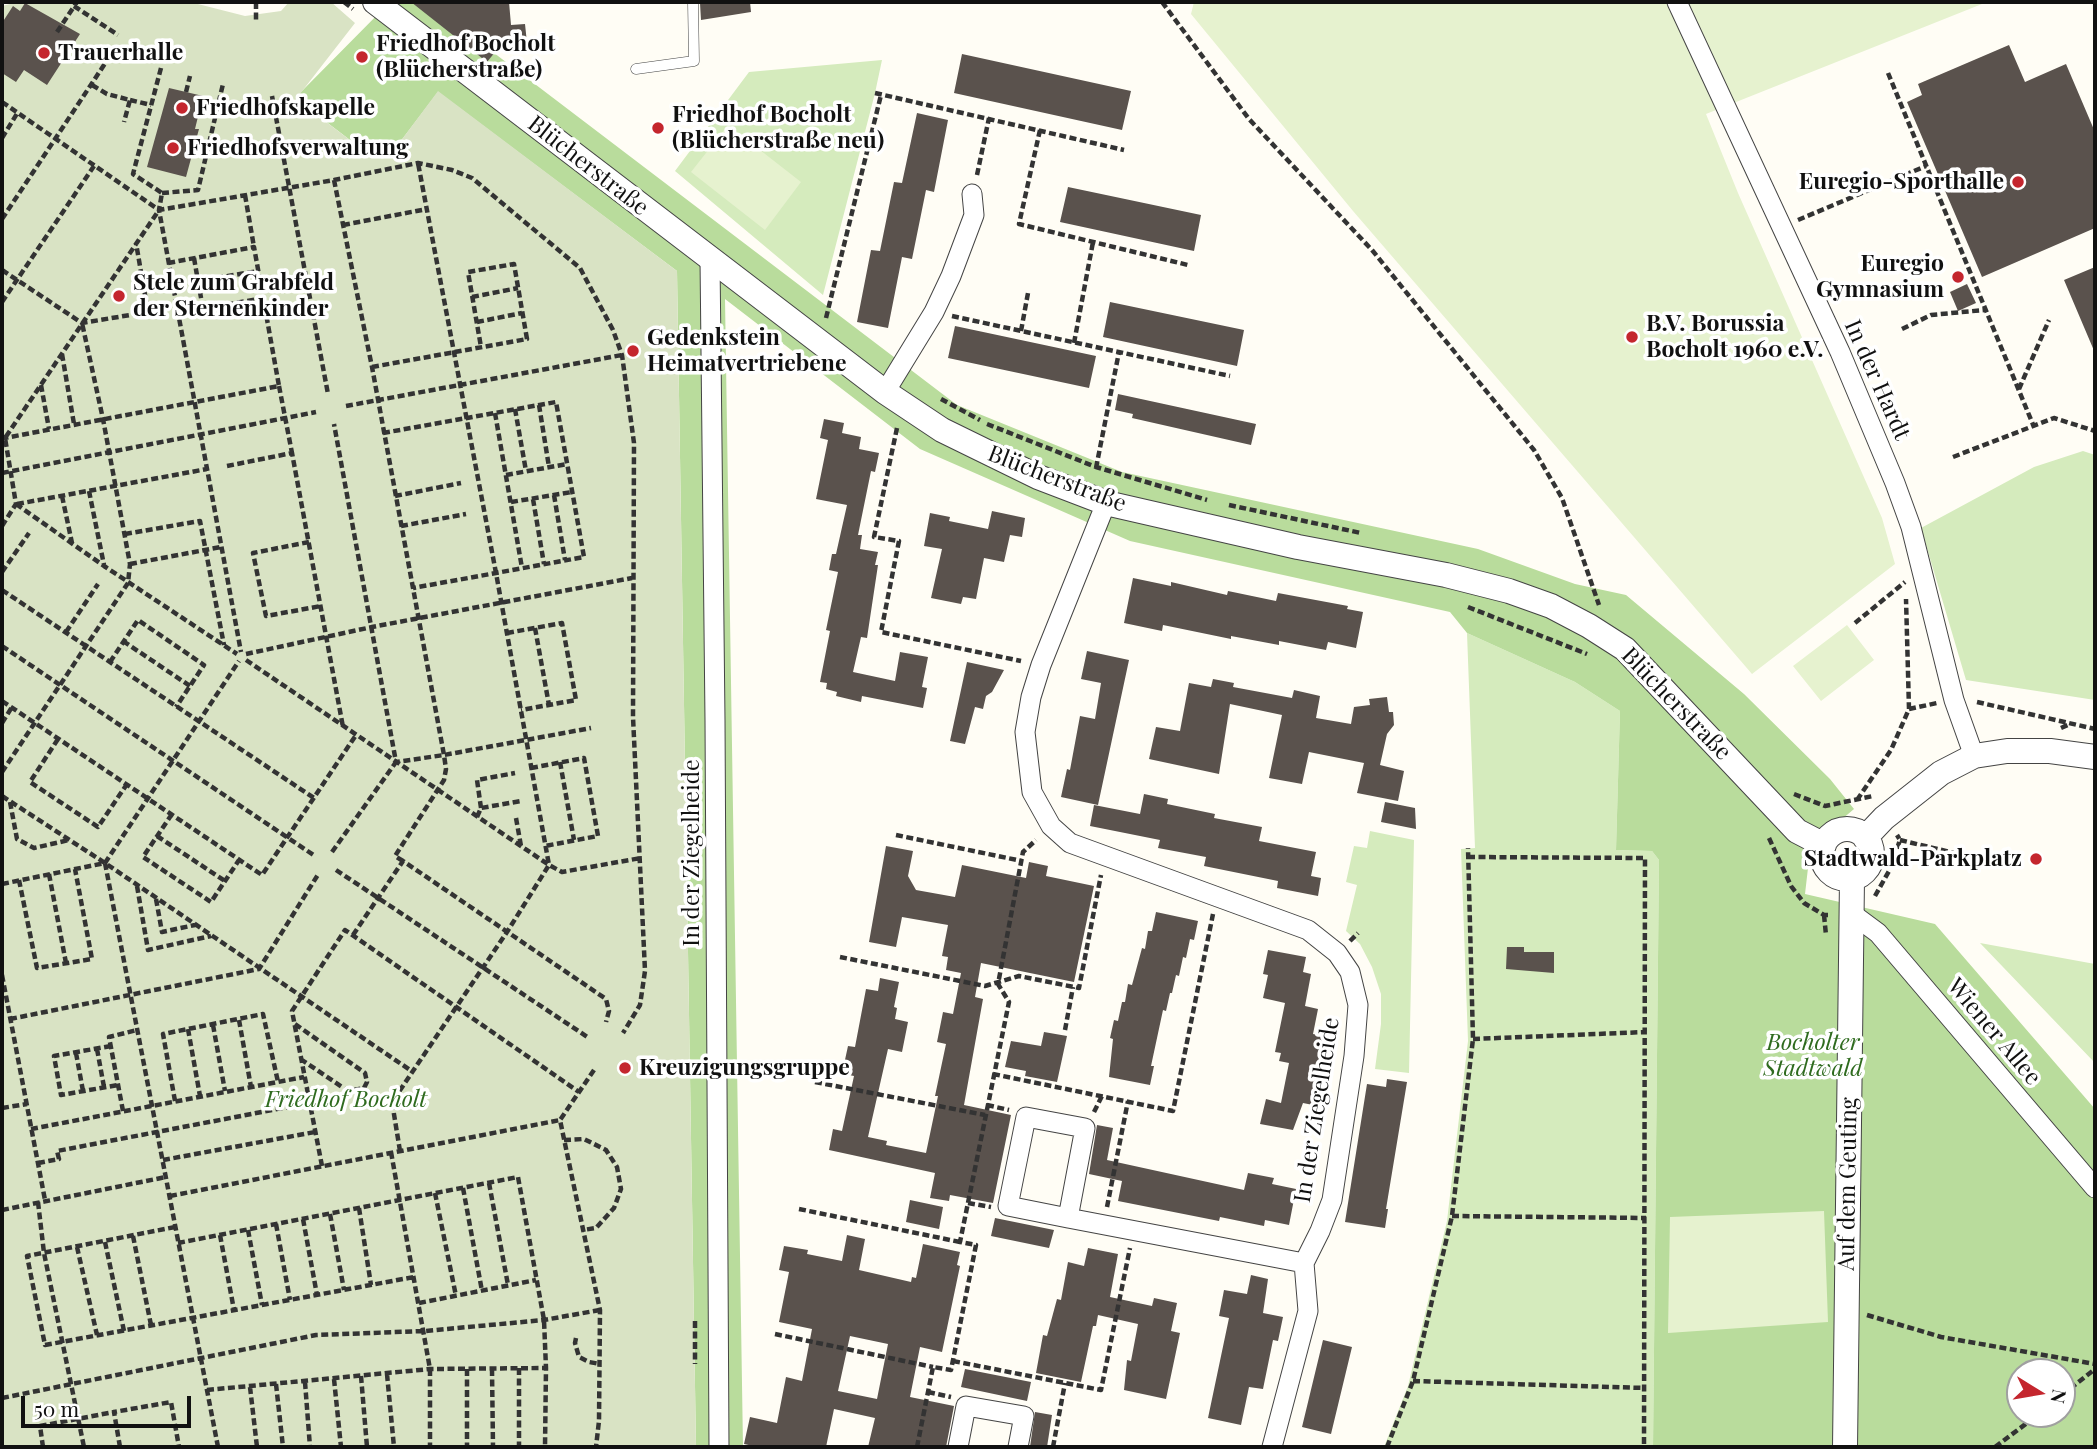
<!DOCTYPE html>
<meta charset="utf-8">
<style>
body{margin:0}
#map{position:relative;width:2097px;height:1449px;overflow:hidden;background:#fffdf5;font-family:"Playfair Display",serif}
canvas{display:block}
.frame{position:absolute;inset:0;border:4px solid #111;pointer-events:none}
.north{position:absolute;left:2006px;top:1358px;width:70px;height:70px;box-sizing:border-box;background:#fff;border:2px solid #a0a0a0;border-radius:50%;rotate:101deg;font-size:19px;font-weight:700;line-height:28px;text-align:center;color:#111}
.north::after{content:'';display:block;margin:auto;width:24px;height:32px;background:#c4262e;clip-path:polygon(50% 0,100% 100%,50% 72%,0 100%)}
.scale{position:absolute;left:21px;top:1396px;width:170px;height:32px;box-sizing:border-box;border:4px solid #111;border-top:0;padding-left:9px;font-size:21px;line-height:24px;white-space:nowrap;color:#111;-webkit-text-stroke:5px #fff;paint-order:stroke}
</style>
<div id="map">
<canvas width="2097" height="1449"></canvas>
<div class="frame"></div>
<div class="north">N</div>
<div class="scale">50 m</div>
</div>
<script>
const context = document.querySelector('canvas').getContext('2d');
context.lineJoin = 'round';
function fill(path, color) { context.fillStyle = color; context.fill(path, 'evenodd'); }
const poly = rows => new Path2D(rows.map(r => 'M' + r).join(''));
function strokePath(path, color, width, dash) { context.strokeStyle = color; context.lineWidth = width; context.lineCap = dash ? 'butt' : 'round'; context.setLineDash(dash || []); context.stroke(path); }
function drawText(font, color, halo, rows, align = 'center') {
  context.font = font + ' "Playfair Display",serif'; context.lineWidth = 7; context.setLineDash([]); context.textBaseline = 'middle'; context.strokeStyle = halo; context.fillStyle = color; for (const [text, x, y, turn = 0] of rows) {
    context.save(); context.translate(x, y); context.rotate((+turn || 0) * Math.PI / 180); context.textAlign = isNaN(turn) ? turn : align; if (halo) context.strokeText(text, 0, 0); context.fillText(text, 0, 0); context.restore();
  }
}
fill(poly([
 [882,60,875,93,823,295,675,171,749,72],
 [2083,451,2095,455,2095,700,1966,680,1921,528,2034,467],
 [1467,633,1575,682,1620,711,1616,850,1652,851,1659,860,1653,1447,1384,1447,1408,1386,1447,1221,1468,1041,1461,849,1475,848],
 [1370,831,1414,840,1409,1073,1375,1069,1381,1024,1381,994,1372,967,1360,944,1346,931,1357,885,1346,882,1354,846,1367,848],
 [1980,943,2095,964,2095,1063]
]), '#d5ebbd');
fill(poly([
 [390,2,427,2,957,405,1122,472,1478,549,1575,584,1626,595,1744,694,1830,779,1854,809,1822,836,1808,868,1805,894,1935,924,2095,1109,2095,1447,1653,1447,1659,860,1652,851,1616,850,1620,711,1575,682,1467,633,1450,612,1130,541,920,449,725,299,743,1447,696,1447,677,271,438,92,397,146,367,153,295,98],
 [2020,1372,2062,1372,2062,1414,2020,1414]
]), '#b9dc9c');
fill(poly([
 [18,2,190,2,245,16,281,11,289,2,331,2,355,23,296,99,367,153,397,146,438,91,677,271,696,1447,2,1447,2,6]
]), '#d9e3c4');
fill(poly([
 [1194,2,1987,2,1706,114,1738,193,1882,518,1895,564,1752,674,1353,211,1191,14],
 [728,125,801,182,765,230,691,172],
 [1847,625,1874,660,1821,701,1793,666],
 [1824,1211,1828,1322,1668,1333,1670,1217]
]), '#e6f2cf');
fill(poly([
 [411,2,509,2,511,25,525,24,527,43,500,46,487,62],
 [707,2,750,2,751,12,701,20,700,3],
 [25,3,80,34,47,85,24,70,16,82,2,73,2,23,13,6,20,11],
 [2009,45,2025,82,2066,64,2095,132,2095,228,1982,277,1907,102,1922,95,1918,84],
 [962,54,1131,91,1122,130,954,93],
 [169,88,203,96,195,129,199,129,186,177,147,167],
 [917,113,948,120,934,192,926,190,912,259,902,257,888,328,857,322,871,250,880,251,894,182,902,183],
 [1068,187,1201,215,1194,251,1060,222],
 [2095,267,2095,353,2064,280],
 [1967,284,1976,303,1958,311,1950,292],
 [1110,302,1244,330,1237,366,1103,337],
 [955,326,1096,356,1089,388,948,358],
 [1118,394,1256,424,1251,445,1132,418,1133,414,1115,410],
 [824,419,844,423,842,433,861,437,859,449,879,453,875,472,871,471,858,535,862,535,860,549,878,552,875,565,878,565,867,638,861,637,853,672,895,681,900,652,928,657,922,687,927,688,923,708,862,696,861,702,836,696,837,692,826,689,827,683,820,682,830,631,826,630,838,572,829,570,832,554,836,554,847,505,816,499,828,440,820,438],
 [992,511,1025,518,1022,537,1010,535,1004,562,984,558,976,599,963,597,961,604,931,598,942,549,924,546,930,513,950,517,949,521,988,529],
 [1133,578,1171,586,1171,582,1227,595,1228,591,1276,601,1278,593,1348,606,1347,609,1363,612,1356,648,1328,642,1326,650,1279,641,1279,645,1231,636,1231,639,1163,625,1162,631,1124,623],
 [1087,651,1129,660,1098,805,1061,797,1067,769,1070,770,1080,716,1095,719,1101,683,1081,679],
 [967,662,1004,670,992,692,986,696,983,709,975,707,965,744,950,741],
 [1213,679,1234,683,1233,687,1292,698,1294,690,1320,696,1316,718,1351,724,1354,707,1370,705,1369,699,1387,697,1389,712,1393,712,1394,725,1387,734,1380,765,1404,771,1398,801,1357,793,1364,763,1309,752,1302,784,1269,778,1282,715,1230,704,1219,774,1149,759,1156,727,1180,731,1189,683,1211,687],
 [1144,794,1168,799,1167,804,1215,814,1214,818,1262,827,1259,841,1316,852,1311,876,1321,878,1318,896,1277,888,1278,881,1204,866,1206,857,1158,848,1160,840,1090,826,1094,805,1140,814],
 [1385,802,1415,808,1416,829,1381,822],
 [886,846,913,851,908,876,916,890,955,897,962,865,1026,878,1029,862,1048,866,1046,876,1094,886,1074,982,981,963,975,997,983,999,964,1105,1011,1115,993,1203,950,1195,949,1201,930,1198,935,1173,829,1150,833,1129,842,1131,854,1076,849,1075,850,1070,843,1069,848,1046,855,1047,866,989,878,991,880,978,899,982,894,1007,897,1008,895,1019,908,1022,902,1052,888,1049,868,1137,887,1141,886,1145,926,1153,938,1096,935,1096,946,1044,937,1042,943,1012,953,1014,961,973,946,970,948,957,942,956,948,925,902,917,896,947,869,942],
 [1156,912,1198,921,1194,940,1190,939,1186,958,1183,957,1179,976,1176,975,1172,993,1170,993,1166,1011,1163,1010,1151,1066,1154,1066,1150,1085,1109,1077,1113,1039,1110,1038,1114,1020,1118,1021,1122,1002,1125,1002,1128,984,1132,985,1142,948,1145,949,1148,931,1152,931],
 [1507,947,1524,947,1524,952,1554,952,1554,973,1506,969],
 [1268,950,1306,957,1303,972,1311,974,1305,1006,1318,1009,1313,1034,1324,1036,1320,1060,1326,1061,1323,1071,1327,1072,1322,1096,1316,1095,1313,1105,1303,1103,1293,1130,1260,1124,1266,1099,1281,1103,1289,1063,1279,1061,1281,1053,1275,1052,1285,1003,1263,998,1268,975,1263,974],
 [1044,1032,1067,1036,1057,1082,1025,1076,1026,1071,1005,1067,1011,1041,1041,1046],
 [1387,1079,1407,1082,1386,1209,1388,1209,1385,1228,1345,1222,1367,1084,1386,1087],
 [1097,1125,1113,1128,1107,1160,1244,1190,1248,1173,1274,1178,1272,1184,1296,1189,1289,1225,1265,1220,1264,1226,1220,1217,1219,1221,1118,1201,1122,1181,1089,1174],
 [910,1200,943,1207,939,1229,906,1222],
 [995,1218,1054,1230,1049,1248,991,1236],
 [847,1235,865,1239,859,1270,911,1282,912,1277,916,1278,923,1244,960,1252,957,1265,960,1266,942,1352,920,1347,910,1397,954,1406,946,1447,868,1447,875,1418,834,1409,826,1447,758,1447,744,1444,750,1417,777,1423,786,1377,802,1381,812,1329,779,1322,789,1272,779,1270,784,1246,808,1250,807,1254,842,1261],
 [850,1336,888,1344,877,1399,838,1391],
 [1088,1248,1118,1254,1110,1297,1152,1306,1154,1298,1177,1303,1171,1331,1180,1333,1166,1399,1124,1390,1127,1360,1131,1361,1138,1324,1098,1315,1096,1326,1093,1326,1081,1382,1036,1373,1043,1335,1047,1336,1057,1299,1061,1300,1068,1262,1084,1266],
 [1251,1275,1268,1279,1263,1313,1283,1317,1278,1341,1273,1340,1263,1389,1249,1387,1241,1425,1208,1418,1229,1318,1219,1316,1224,1290,1247,1294],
 [1323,1340,1352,1347,1331,1434,1302,1427],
 [965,1369,1031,1382,1027,1401,961,1387],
 [1035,1412,1052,1415,1047,1447,1030,1447]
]), '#5a524d');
const service = poly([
 [636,69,694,61,693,2]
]);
const minor = poly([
 [1677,2,1840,352,1895,483,1911,527,1954,700,1974,756],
 [710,259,715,720,719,1447],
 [885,392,934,312,951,276,974,215,972,194],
 [1106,503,1041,665,1031,697,1025,732,1032,792,1051,826,1070,843,1308,930,1337,953,1350,972,1358,1005,1354,1056,1332,1200,1320,1231,1304,1263,1308,1311,1272,1447],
 [1851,913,1878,933,2095,1188],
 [1068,1218,1008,1206,1026,1117,1085,1128,1068,1218,1304,1263],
 [958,1447,966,1406,1024,1416,1018,1447]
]);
const tertiary = poly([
 [375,2,885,392,942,430,1038,477,1106,503,1298,547,1446,575,1509,591,1551,606,1589,626,1625,649,1797,831,1824,845],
 '1822 854a25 25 0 1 1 50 0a25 25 0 1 1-50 0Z',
 [1865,838,1884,818,1941,773,1974,756,2007,751,2050,751,2095,757],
 [1845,1447,1852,879]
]);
strokePath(service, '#444', 11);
strokePath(minor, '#444', 21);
strokePath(tertiary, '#444', 26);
strokePath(poly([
 [256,2,256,23],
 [344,2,353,9],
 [1162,2,1249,119,1372,250,1534,450,1562,498,1599,605],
 [74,6,118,35],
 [57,32,77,2],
 [161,68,133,174,162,193,159,210,241,652],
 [1888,73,2034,427],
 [92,85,107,94,130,100,124,122],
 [186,92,190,76],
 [875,93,1124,150],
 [272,96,328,394],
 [130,100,151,105],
 [2,102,159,210,334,180,418,163,452,170,472,178,580,268,613,330,622,355,634,443,633,717,645,971,640,1005,623,1033],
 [1040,130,1019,224,1188,265],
 [2,138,18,112],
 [977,175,989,118],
 [334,180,372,367,444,755,396,762],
 [162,193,198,190,223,84],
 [245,195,254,247],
 [2,219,110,56],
 [1798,220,1926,166],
 [343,225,427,209],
 [194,258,198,281,258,271],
 [2,270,82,323,148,312,136,243],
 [198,281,203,309,263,298],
 [472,297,518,288],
 [2,302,94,166],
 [952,316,1230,376],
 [826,318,881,95],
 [477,322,522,313],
 [1902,329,1931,315,1984,310],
 [1021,331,1028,293],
 [1074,343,1093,242],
 [62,354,74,424],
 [372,367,527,339,514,264,468,272,481,347],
 [41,385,49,429],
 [279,386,292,453],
 [2019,389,2049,320],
 [941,399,980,420],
 [539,405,549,467],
 [346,406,622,355],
 [515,409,526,471],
 [495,413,522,568],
 [987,424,1096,467,1207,500],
 [897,428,874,537,899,541,881,632,1021,661],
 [383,433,556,402,584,557,413,588],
 [2,436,5,438,279,386,254,247,168,263],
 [1953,457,2054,418,2095,431],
 [227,466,292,453,343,727],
 [1096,468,1119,352],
 [2,473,316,412],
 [506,475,567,464],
 [89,491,104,565],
 [554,495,565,560],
 [62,496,72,543],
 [395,496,461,483],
 [533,499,544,564],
 [511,502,572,492],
 [16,504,104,566,237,654],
 [17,504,207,469],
 [1229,505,1361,533],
 [2,526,16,504,5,438,159,210],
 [401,526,466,514],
 [125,534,200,521,224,645],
 [309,542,253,553,266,616,321,606],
 [130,564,221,547],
 [2,572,29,533],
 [2,590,314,798],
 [1468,607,1587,654],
 [1855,623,1905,582],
 [535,628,549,705],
 [66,632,98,584],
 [507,633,562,623,576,700,521,710],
 [123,641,190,686],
 [2,646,315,856],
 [246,654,372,627,632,578],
 [246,660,549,865,562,872,641,858],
 [110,662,138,620,204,665,176,707],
 [2,701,262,875,356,735],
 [1977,702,2095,729],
 [1909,709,1937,703],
 [2,723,12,707],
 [2061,728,2070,724],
 [58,739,30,782,98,827,127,784],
 [560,762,574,840],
 [531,768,584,758,598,836,545,846],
 [2,772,128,583,130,564,103,419,82,323],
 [1794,794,1825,806,1873,796],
 [2,796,105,863,413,1072],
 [1857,800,1891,750,1909,709,1906,599],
 [10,802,17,839,34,848,69,840],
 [481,808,477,780,515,773],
 [172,814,143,857,211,902,239,860],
 [477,817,481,808,521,801],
 [516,818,521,846],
 [896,835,1022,861],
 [157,836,225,881],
 [1769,838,1791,886,1804,903,1824,915,1830,915],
 [1900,840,1975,858,2007,860],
 [332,852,396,762,334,424],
 [1468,857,1645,858,1644,1447],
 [403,861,395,856,444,780,446,769,444,755,591,728],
 [105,863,218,1447],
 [336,870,589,1038],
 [49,874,66,963],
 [19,880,37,968,92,959,75,869],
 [2,884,105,863,239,661],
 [137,886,148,950,211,936],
 [1875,896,1889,871,1900,840,1897,835],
 [156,899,162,932,195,925],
 [1824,915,1826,935],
 [353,935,403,861,606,999,609,1011,606,1022],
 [1350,941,1358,933],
 [840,957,985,986,1019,976,1079,988,1101,875],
 [2,975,45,1200],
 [10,1019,259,969,319,873],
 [239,1020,251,1087],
 [295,1024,365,1073,367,1082,364,1088,348,1091,302,1060],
 [213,1025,225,1091],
 [188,1029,200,1096],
 [1065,1030,1073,987],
 [1473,1039,1646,1032],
 [111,1046,54,1056,61,1095,118,1085],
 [97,1049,104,1087],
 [76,1053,83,1091],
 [594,1070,560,1120,600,1310,599,1421,596,1447],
 [993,1074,1173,1111,1213,914],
 [815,1082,985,1115],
 [175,1101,163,1034,263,1014,278,1082],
 [987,1105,1009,1110],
 [2,1108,27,1104],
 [123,1111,109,1037,137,1030],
 [1094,1112,1102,1096],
 [31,1129,304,1077],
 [564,1140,584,1139,606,1150,617,1167,621,1189,614,1208,596,1228,583,1230],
 [400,1151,392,1102,507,932,549,865,496,573,418,163],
 [391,1152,430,1369,430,1447],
 [163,1160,315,1132],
 [38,1163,59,1159,57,1151,309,1103],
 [322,1166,292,1011,345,930,579,1092],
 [489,1183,508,1285],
 [463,1188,482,1291],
 [435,1193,456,1296],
 [170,1196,560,1120],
 [38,1202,44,1253,84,1447],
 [968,1203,991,1207],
 [1107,1207,1128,1101],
 [359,1208,371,1285],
 [799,1209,960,1242],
 [2,1210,166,1177],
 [330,1214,344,1290],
 [1452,1216,1646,1218],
 [303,1219,317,1295],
 [276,1224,290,1300],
 [175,1227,27,1256,45,1345,414,1277],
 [248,1230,262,1305],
 [220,1235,234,1310],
 [133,1236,151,1325],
 [105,1242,124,1331],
 [178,1243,518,1177,544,1320,546,1368,545,1447],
 [77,1247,97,1335],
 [419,1303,536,1280],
 [1867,1315,1941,1337,2095,1364],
 [695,1321,695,1364],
 [775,1334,933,1367],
 [576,1338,575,1343,579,1357,589,1362,600,1364],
 [953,1361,1101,1390,1130,1248],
 [519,1368,519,1447],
 [467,1369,467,1447],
 [492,1369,493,1447],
 [387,1374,394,1447],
 [361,1376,367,1447],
 [334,1379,341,1447],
 [1413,1381,1645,1388],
 [305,1382,310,1447],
 [276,1384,283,1447],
 [250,1387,257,1447],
 [207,1390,430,1369,546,1368],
 [928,1392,951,1397],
 [2062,1395,2095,1369],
 [2,1398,316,1335,425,1331,544,1320,600,1310],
 [43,1447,40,1426,114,1412],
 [120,1447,114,1412,171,1402,179,1447],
 [917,1447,933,1367,951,1370,976,1245,960,1242,1009,1002,998,984,1023,852,1036,840],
 [1053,1447,1065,1383],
 [1387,1447,1413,1381,1452,1216,1473,1039,1468,848],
 [1995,1447,2039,1414]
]), '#333', 4.5, [7, 3.5]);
strokePath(service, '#fff', 10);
strokePath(minor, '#fff', 19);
strokePath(tertiary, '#fff', 24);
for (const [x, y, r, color] of [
 [44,53,7,"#c4262e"],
 [362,57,7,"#c4262e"],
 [182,108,7,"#c4262e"],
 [658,128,7,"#c4262e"],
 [173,148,7,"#c4262e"],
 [2018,182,7,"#c4262e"],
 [1958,277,7,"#c4262e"],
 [119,296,7,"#c4262e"],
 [1632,337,7,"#c4262e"],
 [633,351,7,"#c4262e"],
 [2036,859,7,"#c4262e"],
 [625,1068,7,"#c4262e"]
]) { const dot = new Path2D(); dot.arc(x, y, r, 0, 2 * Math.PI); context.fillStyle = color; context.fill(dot); strokePath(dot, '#fff', 2.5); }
drawText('bold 23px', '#111', '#fff', [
 ["Friedhof Bocholt",376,44],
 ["(Blücherstraße)",376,70],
 ["Trauerhalle",58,53],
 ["Friedhofskapelle",196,108],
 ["Friedhof Bocholt",672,115],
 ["(Blücherstraße neu)",672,141],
 ["Friedhofsverwaltung",187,148],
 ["Euregio-Sporthalle",2004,182,"right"],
 ["Euregio",1944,264,"right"],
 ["Gymnasium",1944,290,"right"],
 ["Stele zum Grabfeld",133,283],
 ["der Sternenkinder",133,309],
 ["B.V. Borussia",1646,324],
 ["Bocholt 1960 e.V.",1646,350],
 ["Gedenkstein",647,338],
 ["Heimatvertriebene",647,364],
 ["Stadtwald-Parkplatz",2022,859,"right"],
 ["Kreuzigungsgruppe",639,1068]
], 'left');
drawText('23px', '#111', '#fff', [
 ["Blücherstraße",588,166,38],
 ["In der Hardt",1877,380,66],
 ["Blücherstraße",1057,479,21],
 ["Blücherstraße",1676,704,46],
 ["In der Ziegelheide",692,853,-90],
 ["Wiener Allee",1994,1032,50],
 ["In der Ziegelheide",1317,1110,-81],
 ["Auf dem Geuting",1848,1184,-89]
]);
drawText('italic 23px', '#2f6b1f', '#fff', [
 ["Bocholter",1813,1043],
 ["Stadtwald",1813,1069],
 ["Friedhof Bocholt",346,1100]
]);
</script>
